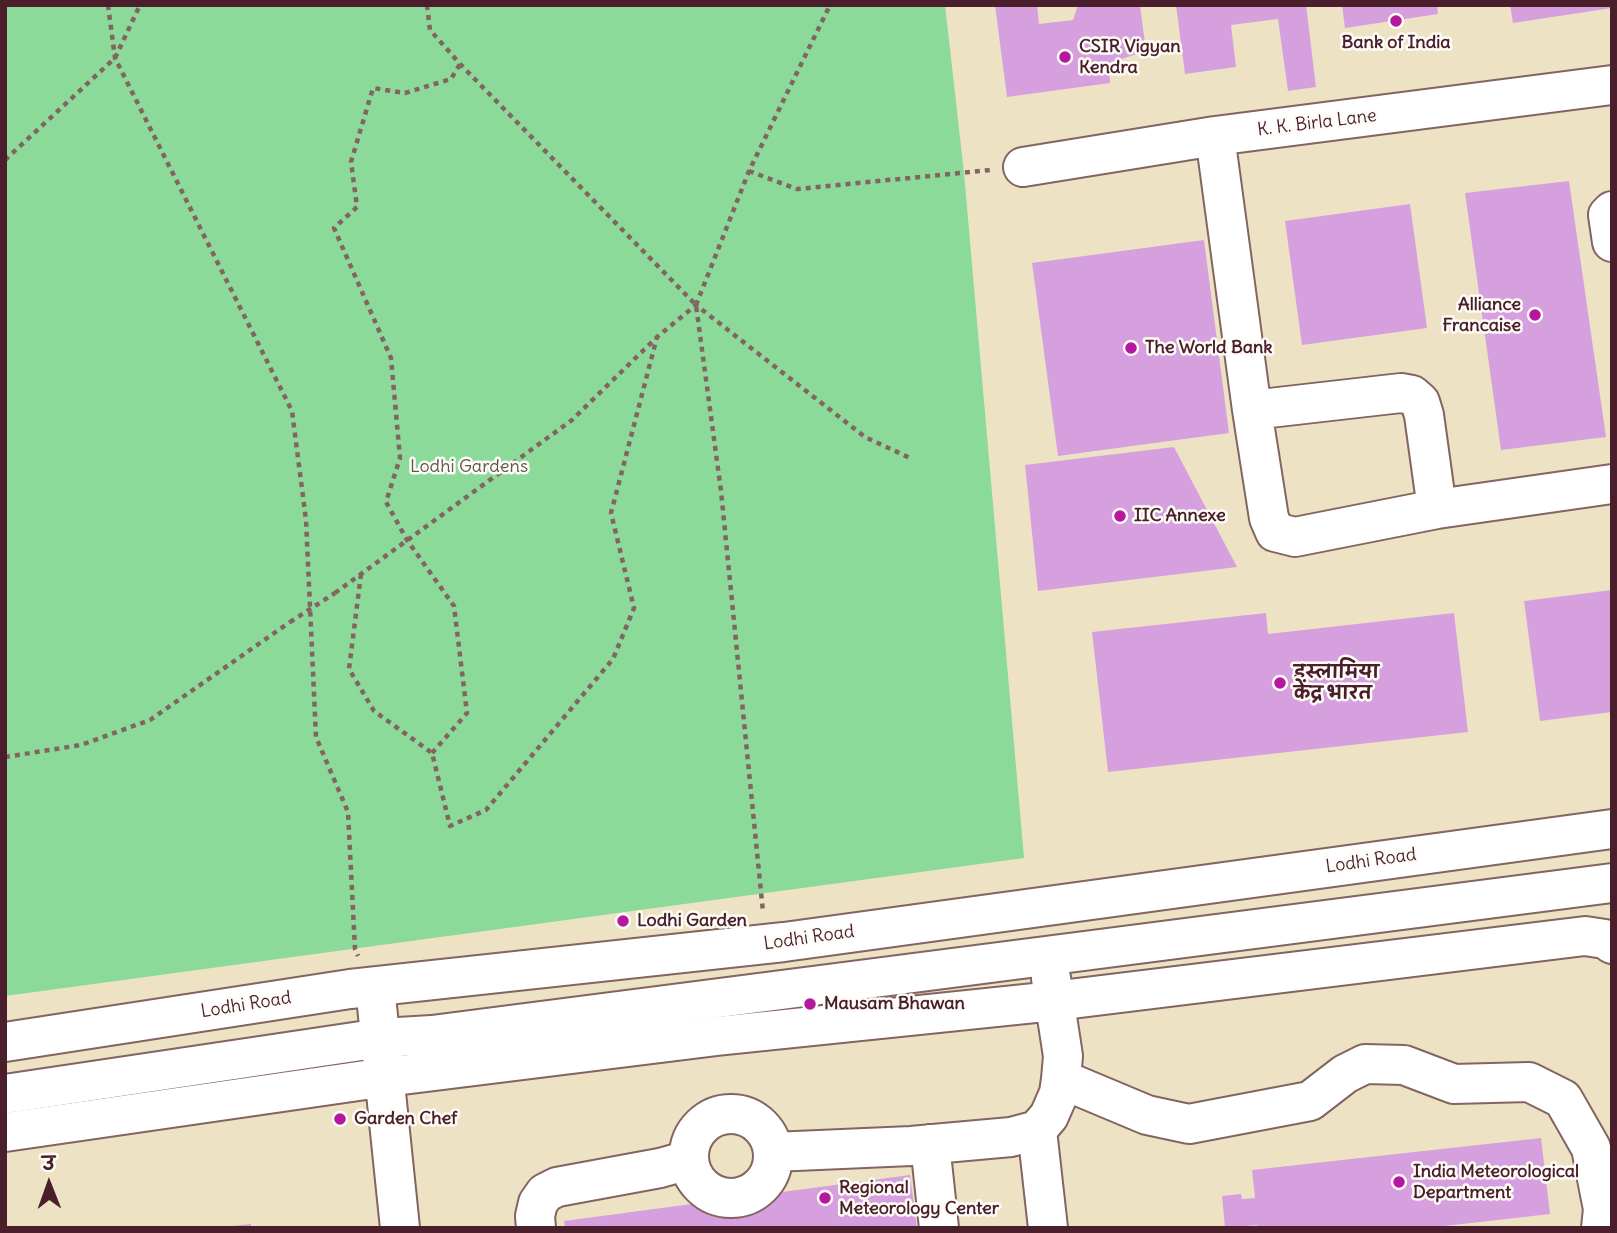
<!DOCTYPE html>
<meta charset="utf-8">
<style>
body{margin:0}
#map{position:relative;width:1617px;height:1233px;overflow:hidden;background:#ede3c4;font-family:Delius,"Playpen Sans Deva",sans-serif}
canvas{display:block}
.frame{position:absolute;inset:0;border:7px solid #4a1f2b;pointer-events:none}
.north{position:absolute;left:14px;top:1149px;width:70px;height:70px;-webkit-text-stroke:5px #fdfcf7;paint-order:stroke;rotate:359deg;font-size:19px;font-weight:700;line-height:28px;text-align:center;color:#4a1f2b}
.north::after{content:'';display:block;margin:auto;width:24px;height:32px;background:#4a1f2b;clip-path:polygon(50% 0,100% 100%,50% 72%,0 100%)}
</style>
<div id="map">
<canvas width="1617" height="1233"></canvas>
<div class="frame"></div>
<div class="north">उ</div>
</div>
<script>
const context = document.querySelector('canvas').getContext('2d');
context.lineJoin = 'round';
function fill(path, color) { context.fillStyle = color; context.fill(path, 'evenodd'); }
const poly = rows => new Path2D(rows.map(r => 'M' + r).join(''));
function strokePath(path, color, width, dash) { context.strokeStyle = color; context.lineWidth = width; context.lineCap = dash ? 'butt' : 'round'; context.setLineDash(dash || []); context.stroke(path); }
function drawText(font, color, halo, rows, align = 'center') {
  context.font = font + ' Delius,"Playpen Sans Deva",sans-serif'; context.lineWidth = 5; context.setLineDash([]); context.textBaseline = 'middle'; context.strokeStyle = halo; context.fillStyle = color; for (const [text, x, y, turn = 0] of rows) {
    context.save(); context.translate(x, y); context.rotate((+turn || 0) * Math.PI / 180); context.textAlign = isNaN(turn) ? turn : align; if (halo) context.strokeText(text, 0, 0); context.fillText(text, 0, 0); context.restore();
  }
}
fill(poly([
 [5,5,945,5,964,173,1024,858,5,996]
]), '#8bda99');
fill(poly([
 [995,5,1037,5,1039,24,1073,20,1078,5,1140,5,1146,51,1109,63,1110,83,1007,97],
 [1176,5,1306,5,1316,87,1288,91,1278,19,1231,25,1236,67,1185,74],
 [1342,5,1437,5,1438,14,1345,28],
 [1510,5,1612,5,1612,8,1513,23],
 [1569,181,1606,437,1501,450,1465,193],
 [1410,204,1427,328,1302,345,1285,221],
 [1204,240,1229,433,1058,456,1032,263],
 [1174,447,1237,567,1038,591,1025,465],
 [1612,590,1612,712,1540,721,1524,601],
 [1266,613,1268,634,1454,613,1468,732,1108,772,1092,632],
 [1541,1138,1550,1214,1427,1228,1258,1228,1257,1225,1225,1228,1222,1196,1241,1194,1242,1199,1255,1198,1252,1170],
 [910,1175,917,1228,565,1228,564,1221],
 [251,1224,251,1228,231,1228,231,1226]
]), '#d6a0df');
const minor = poly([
 [1215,136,1252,410,1269,518,1275,532,1295,537,1437,509,1612,484],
 [1023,167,1215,136,1612,85],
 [1612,211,1608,215,1612,242],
 [1252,410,1401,393,1412,395,1420,402,1424,415,1437,509],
 [375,987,400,1228],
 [1061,1079,1147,1115,1189,1124,1310,1101,1345,1074,1365,1064,1404,1065,1454,1084,1529,1082,1563,1099,1591,1148,1603,1209,1601,1228],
 '689 1156a42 42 0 1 1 84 0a42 42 0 1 1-84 0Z',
 [1037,1130,1048,1228],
 [5,1132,386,1077,717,1036,1054,1001,1585,936,1605,939,1612,944],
 [930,1144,939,1228],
 [773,1152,911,1146,1011,1137,1037,1130,1049,1116,1059,1093,1061,1079,1063,1056,1051,978],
 [536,1228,535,1216,538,1203,545,1193,557,1187,660,1168,689,1160]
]);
const major = poly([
 [5,1042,350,989,784,942,1612,829],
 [5,1094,381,1038,432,1035,1612,883]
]);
strokePath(minor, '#836461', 42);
strokePath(major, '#836461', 42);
strokePath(poly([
 [108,5,115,58,292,411,306,520,316,737,348,812,355,949,358,956],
 [427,5,430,30,460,64,696,305,721,491,763,912],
 [5,160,115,58,140,5],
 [749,171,797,189,991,170],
 [696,305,749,171,830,5],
 [361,574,349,669,374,711,432,753,450,826,486,810,613,659,634,608,611,513,657,337],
 [335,593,572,420,657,337,696,305,865,437,910,458],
 [432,753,467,713,454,606,407,540,386,502,400,458,391,358,334,228,357,207,351,162,373,88,405,93,451,79,460,64],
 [5,757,81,745,150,720,290,622]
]), '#836461', 4.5, [5, 5]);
strokePath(minor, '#fff', 38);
strokePath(major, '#fff', 38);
strokePath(poly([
 [290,622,335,593]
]), '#836461', 4.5, [5, 5]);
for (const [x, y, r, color] of [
 [1396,21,7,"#b5179e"],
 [1065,57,7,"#b5179e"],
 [1535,315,7,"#b5179e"],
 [1131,348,7,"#b5179e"],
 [1120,516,7,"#b5179e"],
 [1280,683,7,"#b5179e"],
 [623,921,7,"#b5179e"],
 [810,1004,7,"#b5179e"],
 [340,1119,7,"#b5179e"],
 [1399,1182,7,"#b5179e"],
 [825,1198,7,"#b5179e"]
]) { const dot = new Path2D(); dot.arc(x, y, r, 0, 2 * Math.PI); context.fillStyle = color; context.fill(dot); strokePath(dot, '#fdfcf7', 2.5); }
drawText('bold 18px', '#4a1f2b', '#fdfcf7', [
 ["Bank of India",1396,43,"center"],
 ["CSIR Vigyan",1079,47],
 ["Kendra",1079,68],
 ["Alliance",1521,305,"right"],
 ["Francaise",1521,326,"right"],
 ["The World Bank",1145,348],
 ["IIC Annexe",1134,516],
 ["इस्लामिया",1294,673],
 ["केंद्र भारत",1294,694],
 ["Lodhi Garden",637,921],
 ["Mausam Bhawan",824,1004],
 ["Garden Chef",354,1119],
 ["India Meteorological",1413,1172],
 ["Department",1413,1193],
 ["Regional",839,1188],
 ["Meteorology Center",839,1209]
], 'left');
drawText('18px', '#4a1f2b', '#fdfcf7', [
 ["K. K. Birla Lane",1317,123,-7],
 ["Lodhi Road",1371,861,-8],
 ["Lodhi Road",809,938,-8],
 ["Lodhi Road",246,1005,-9]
]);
drawText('18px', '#5e574c', '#fdfcf7', [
 ["Lodhi Gardens",469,467]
]);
</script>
